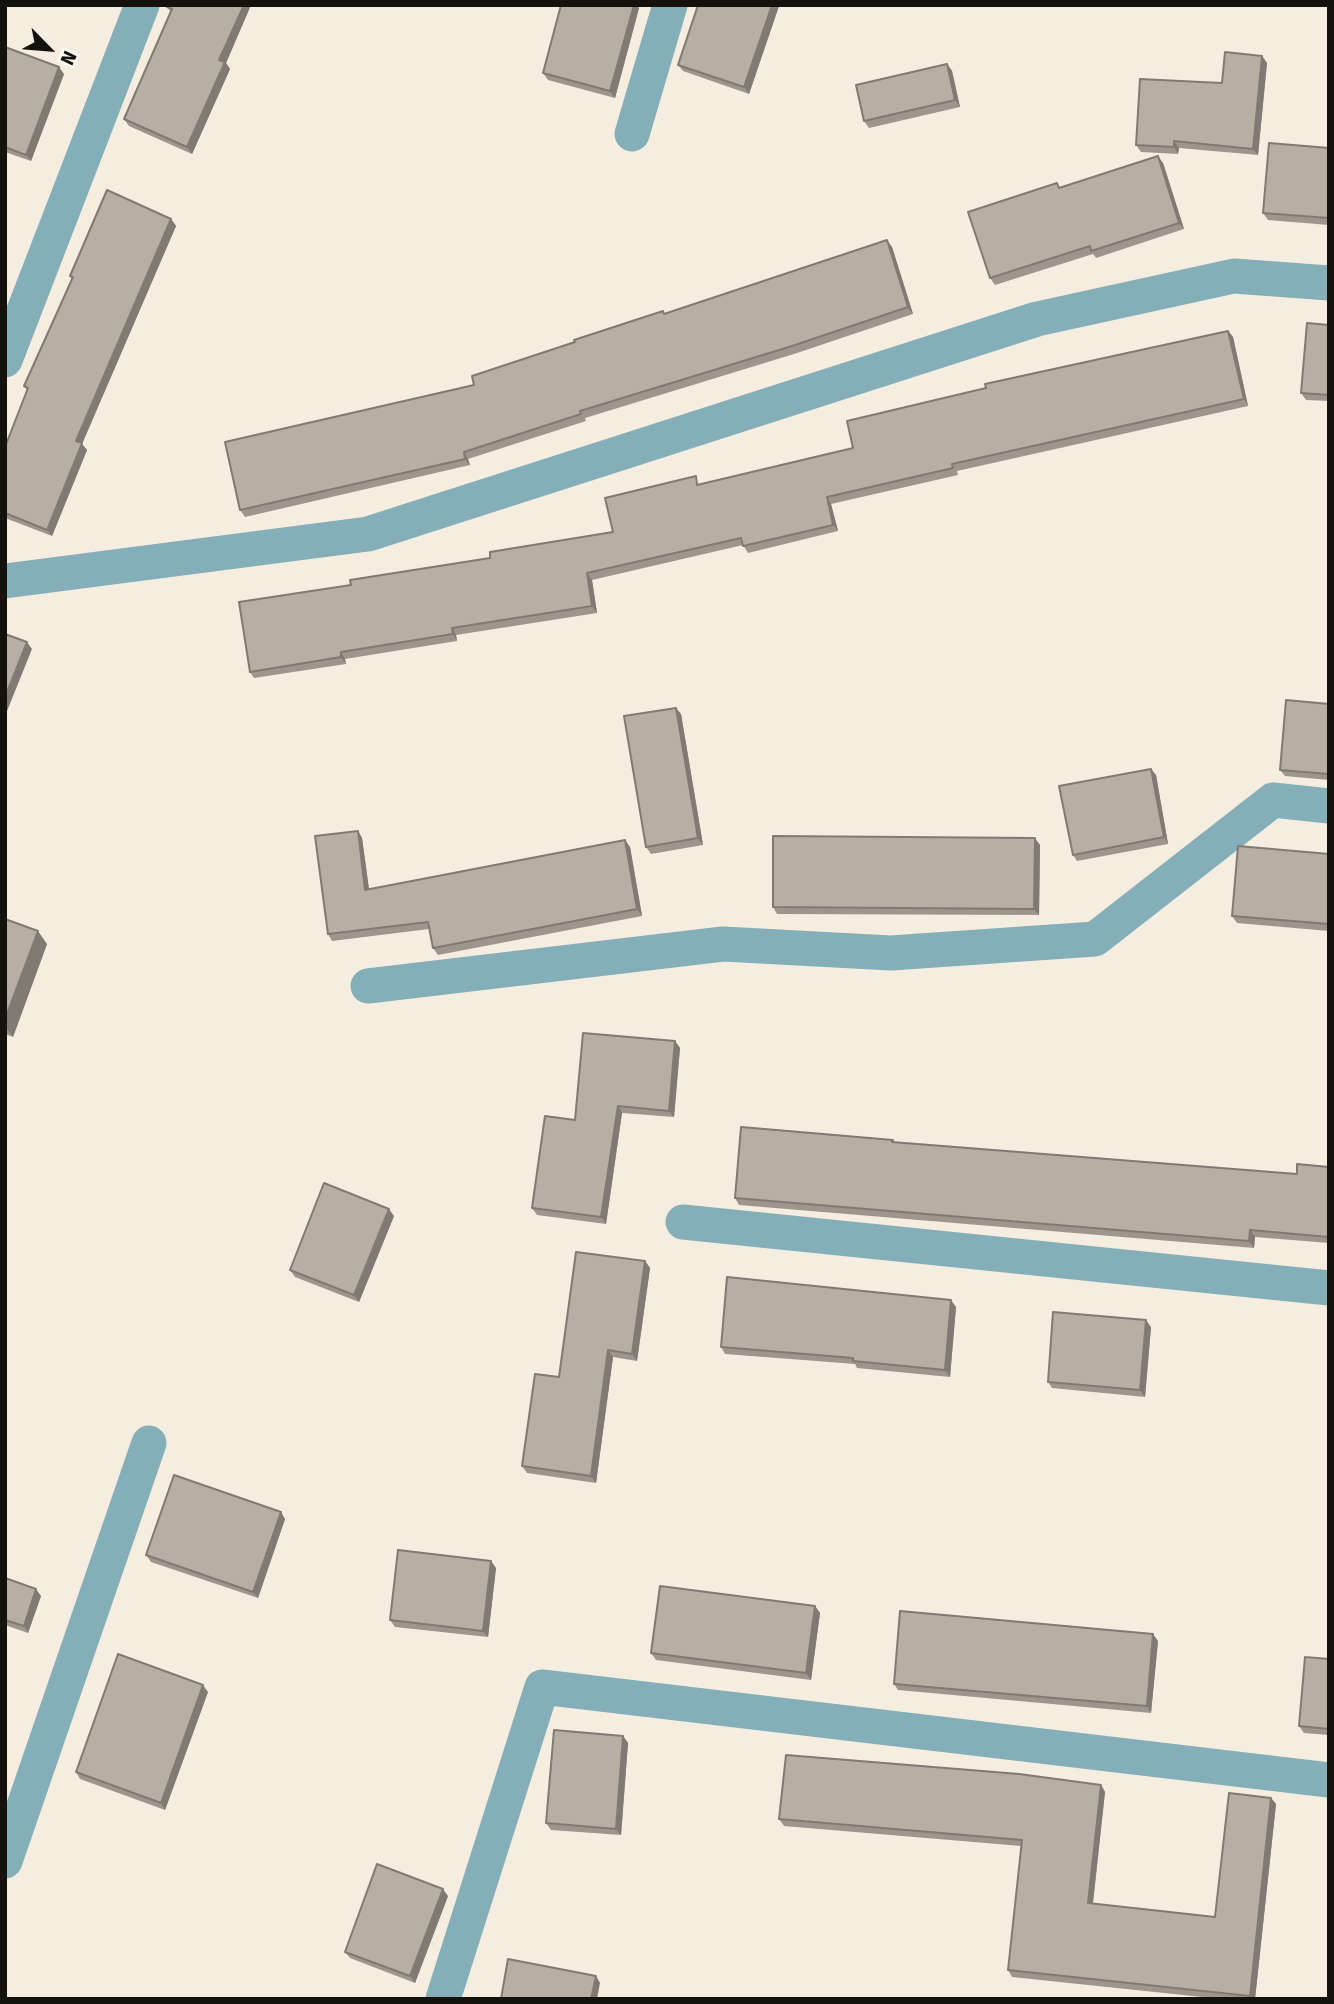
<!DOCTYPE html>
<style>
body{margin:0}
#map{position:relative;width:1334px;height:2004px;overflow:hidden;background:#f6ede1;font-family:"Fira Sans",sans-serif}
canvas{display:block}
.frame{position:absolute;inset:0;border:7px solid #15120e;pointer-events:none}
.north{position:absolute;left:14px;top:14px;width:70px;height:70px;-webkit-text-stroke:5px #fffbf6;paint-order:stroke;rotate:115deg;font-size:19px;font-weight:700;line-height:28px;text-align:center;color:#15120e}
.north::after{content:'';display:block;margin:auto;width:24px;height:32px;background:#15120e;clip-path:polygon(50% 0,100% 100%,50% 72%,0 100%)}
</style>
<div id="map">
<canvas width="1334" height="2004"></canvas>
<div class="frame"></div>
<div class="north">N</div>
</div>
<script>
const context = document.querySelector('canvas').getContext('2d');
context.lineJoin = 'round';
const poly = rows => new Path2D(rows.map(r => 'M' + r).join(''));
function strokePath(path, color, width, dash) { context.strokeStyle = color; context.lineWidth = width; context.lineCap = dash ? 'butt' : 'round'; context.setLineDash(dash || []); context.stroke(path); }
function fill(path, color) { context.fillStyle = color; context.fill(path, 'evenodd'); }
strokePath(poly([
 [632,134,670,5],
 [5,360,142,5],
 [5,581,368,534,1037,319,1234,276,1329,283],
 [368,986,723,944,891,953,1095,939,1273,800,1329,806],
 [683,1222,1329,1288],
 [5,1861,149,1443],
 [443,1999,542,1687,1329,1780]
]), '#85afb8', 35);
fill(poly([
 [168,5,251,5,226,63,230,69,192,154,129,126,124,119,171,12,167,7],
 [698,5,779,6,749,94,683,71,678,65],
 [639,8,615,98,548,80,543,73],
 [5,47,64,74,31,161,5,152],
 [1262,56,1267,63,1258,155,1179,148,1178,154,1141,152,1136,145,1222,83],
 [947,64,952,71,960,107,869,128,864,121],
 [1329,148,1329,225,1268,220,1263,213],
 [1163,163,1184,229,1096,258,1093,254,995,285,990,278,1060,188],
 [171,219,176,226,82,444,87,450,52,536,5,518,5,447,27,390,24,386,72,280,70,276],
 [892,247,913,314,794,354,585,418,586,421,468,459,470,465,245,517,240,510,474,385,665,314],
 [1329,325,1329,401,1306,400,1301,393],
 [1228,331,1233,337,1248,406,957,471,958,475,831,504,838,531,748,553,743,545,592,580,597,613,456,635,457,641,345,659,346,664,254,678,250,672,351,585,490,558,613,532,701,484,853,448,986,388],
 [1329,704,1329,780,1285,776,1280,770],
 [681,714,703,845,651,854,646,847],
 [1156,775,1168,844,1077,861,1073,855],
 [358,831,362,838,369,889,630,847,642,916,438,955,433,948,429,929,332,941,328,934],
 [1040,845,1039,915,777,914,773,907],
 [1329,854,1329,931,1237,923,1232,916],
 [5,919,47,944,13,1037,5,1034],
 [675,1041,680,1048,674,1117,622,1113,606,1224,537,1215,532,1208,575,1120],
 [895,1143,1297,1174,1329,1167,1329,1243,1255,1237,1254,1248,739,1205,735,1198],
 [394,1216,359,1302,295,1277,290,1270],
 [645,1261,650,1268,637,1361,613,1357,596,1483,527,1473,522,1466,559,1377],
 [956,1307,950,1377,857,1368,855,1364,725,1354,721,1347],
 [1151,1327,1145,1397,1052,1388,1048,1382],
 [285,1519,258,1598,151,1562,146,1555],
 [496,1568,488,1637,395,1627,390,1620],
 [5,1578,41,1596,28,1633,5,1625],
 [815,1606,820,1613,811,1680,656,1660,651,1653],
 [1158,1641,1151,1713,898,1690,894,1684],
 [1329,1659,1329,1735,1304,1733,1299,1726],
 [208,1692,165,1810,80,1779,76,1772],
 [623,1736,628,1743,621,1835,551,1830,546,1823],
 [1101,1785,1105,1792,1093,1904,1215,1917,1271,1798,1276,1804,1255,1999,1221,1999,1012,1977,1008,1970,1021,1846,784,1826,779,1819],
 [448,1896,415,1983,350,1958,345,1952]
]), '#9e968d');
fill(poly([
 [244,5,251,5,226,63,230,69,192,154,187,147,219,60],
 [633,5,637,5,639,8,615,98,610,91],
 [772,5,779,6,749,94,744,87],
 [1262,56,1267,63,1258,155,1253,149],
 [947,64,952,71,960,107,955,100],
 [59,67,64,74,31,161,26,155],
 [1174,141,1179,148,1178,154,1174,147],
 [1158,156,1163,163,1184,229,1179,223],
 [171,219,176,226,82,444,87,450,52,536,47,530,76,441],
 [887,240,892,247,913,314,908,307],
 [1228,331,1233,337,1248,406,1244,399],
 [464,452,468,459,470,465,465,459],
 [827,497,831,504,838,531,833,525],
 [587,573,592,580,597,613,592,606],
 [452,628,456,635,457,641,453,634],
 [27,642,32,649,5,716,5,697],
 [341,652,345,659,346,664,341,657],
 [676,708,681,714,703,845,698,838],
 [1151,769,1156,775,1168,844,1164,837],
 [358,831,362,838,370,897,365,890],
 [1035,838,1040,845,1039,915,1034,909],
 [625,840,630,847,642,916,637,909],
 [38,931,47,944,13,1037,5,1026,5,1019],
 [675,1041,680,1048,674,1117,669,1111],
 [618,1106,622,1113,606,1224,601,1217],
 [389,1209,394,1216,359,1302,354,1295],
 [1250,1230,1255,1237,1254,1248,1249,1241],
 [645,1261,650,1268,637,1361,632,1354],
 [951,1300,956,1307,950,1377,945,1370],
 [1146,1320,1151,1327,1145,1397,1140,1390],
 [608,1350,613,1357,596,1483,591,1476],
 [281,1512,285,1519,258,1598,253,1592],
 [491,1561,496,1568,488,1637,483,1631],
 [36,1589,41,1596,28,1633,24,1626],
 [815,1606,820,1613,811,1680,806,1673],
 [1153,1634,1158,1641,1151,1713,1147,1706],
 [203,1685,208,1692,165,1810,161,1803],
 [623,1736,628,1743,621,1835,616,1829],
 [1101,1785,1105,1792,1092,1910,1088,1903],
 [1271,1798,1276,1804,1255,1999,1252,1999,1250,1996],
 [443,1889,448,1896,415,1983,410,1976],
 [596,1976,600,1983,597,1999,591,1999]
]), '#817a73');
const building = poly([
 [168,5,244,5,219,60,225,62,187,147,124,119,172,9,167,7,168,5],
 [561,5,634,5,610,91,543,73,561,5],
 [698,5,772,5,744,87,678,65,698,5],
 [5,47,59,67,26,155,5,147,5,47],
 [1225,52,1262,56,1253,149,1174,141,1174,147,1136,145,1140,79,1222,83,1225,52],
 [947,64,955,100,864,121,856,85,947,64],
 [1269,143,1329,148,1329,218,1263,213,1269,143],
 [1158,156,1179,223,1091,251,1090,246,990,278,968,212,1057,183,1059,188,1158,156],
 [107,190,171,219,76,441,82,443,47,530,5,513,5,447,28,388,24,386,73,277,70,276,107,190],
 [887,240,908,307,789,347,580,411,581,414,464,452,465,459,240,510,225,442,474,385,472,376,575,342,574,340,663,311,664,314,887,240],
 [1307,323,1329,325,1329,395,1301,393,1307,323],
 [1228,331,1244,399,952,464,953,468,827,497,833,525,743,546,741,538,587,573,592,606,452,628,453,634,341,652,341,657,250,672,239,602,351,585,350,580,490,558,490,552,613,532,605,498,696,476,697,485,853,448,847,421,986,388,985,384,1228,331],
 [5,634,27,642,5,697,5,634],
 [1286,700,1329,704,1329,774,1280,770,1286,700],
 [676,708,698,838,646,847,624,716,676,708],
 [1151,769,1164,837,1073,855,1059,786,1151,769],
 [358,831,365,890,625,840,637,909,433,948,428,922,328,934,315,836,358,831],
 [773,836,1035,838,1034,909,773,907,773,836],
 [1238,846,1329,854,1329,924,1232,916,1238,846],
 [5,919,38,931,5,1019,5,919],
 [583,1033,675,1041,669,1111,618,1106,601,1217,532,1208,545,1116,575,1120,583,1033],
 [741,1127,893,1140,892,1142,1297,1174,1297,1164,1329,1167,1329,1237,1250,1230,1249,1241,735,1198,741,1127],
 [324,1183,389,1209,354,1295,290,1270,324,1183],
 [576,1252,645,1261,632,1354,608,1350,591,1476,522,1466,535,1374,559,1377,576,1252],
 [727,1277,951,1300,945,1370,853,1361,853,1358,721,1347,727,1277],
 [1053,1312,1146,1320,1140,1390,1048,1382,1053,1312],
 [174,1475,281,1512,253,1592,146,1555,174,1475],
 [398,1550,491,1561,483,1631,390,1620,398,1550],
 [5,1578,36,1589,24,1626,5,1620,5,1578],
 [660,1586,815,1606,806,1673,651,1653,660,1586],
 [900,1611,1153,1634,1147,1706,894,1684,900,1611],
 [118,1654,203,1685,161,1803,76,1772,118,1654],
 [1305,1657,1329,1659,1329,1729,1299,1726,1305,1657],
 [554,1730,623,1736,616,1829,546,1823,554,1730],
 [786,1755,1019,1774,1101,1785,1088,1903,1215,1917,1229,1793,1271,1798,1250,1996,1008,1970,1022,1840,779,1819,786,1755],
 [377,1864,443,1889,410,1976,345,1952,377,1864],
 [508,1959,596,1976,591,1999,501,1999,508,1959]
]);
fill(building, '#b8afa4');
strokePath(building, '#817a73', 2);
</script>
